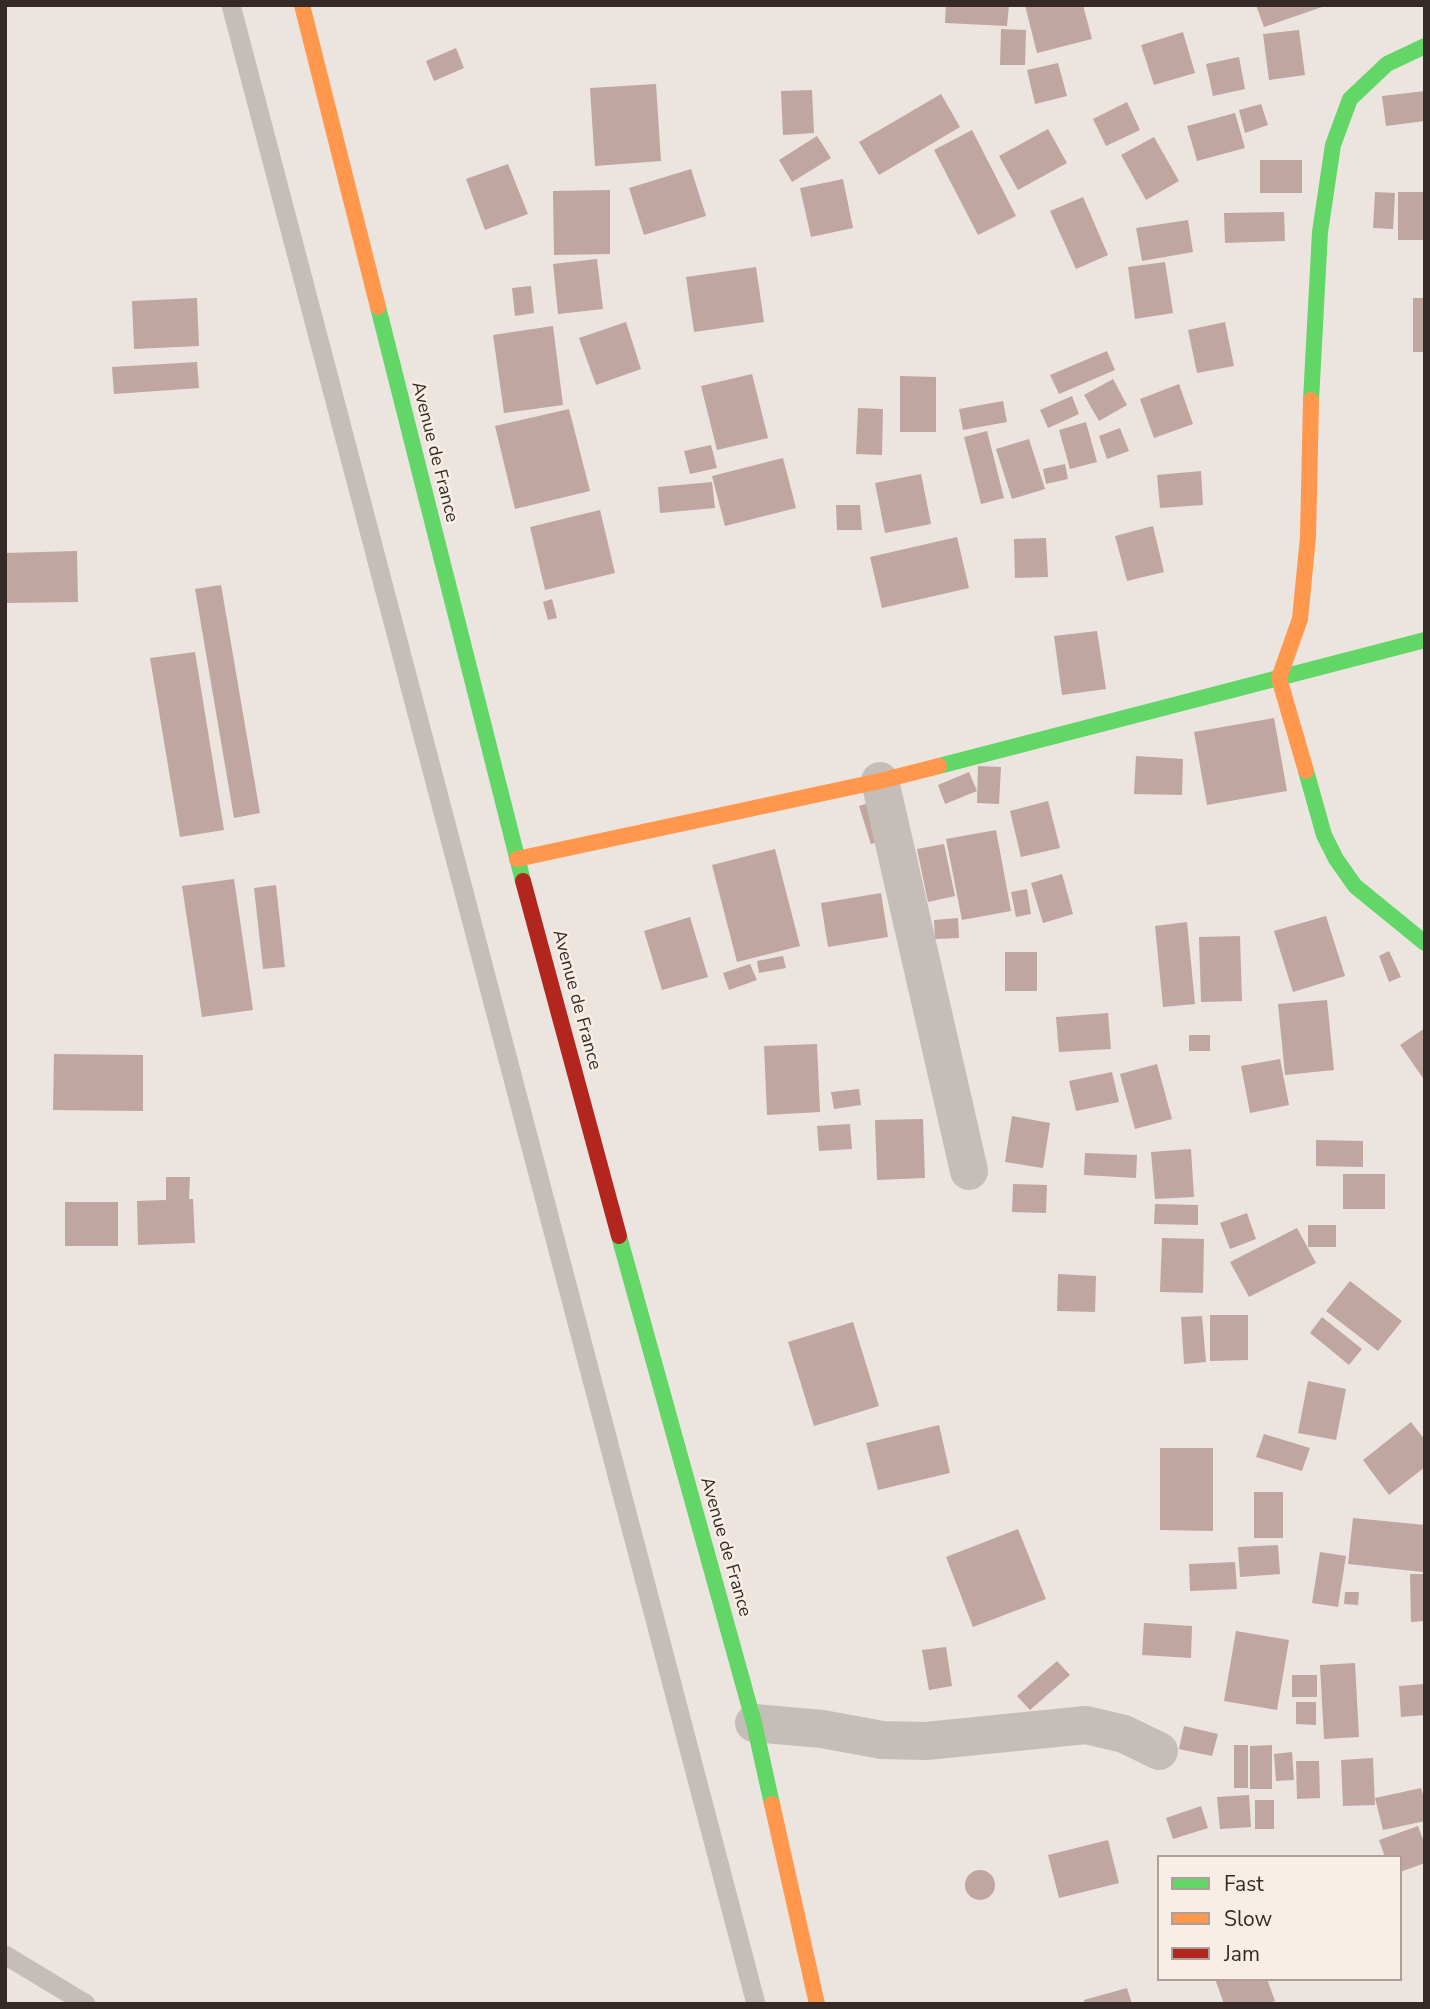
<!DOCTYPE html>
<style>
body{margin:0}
#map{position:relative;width:1430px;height:2009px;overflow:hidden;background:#ece4df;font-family:"Nunito Sans",sans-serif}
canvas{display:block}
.frame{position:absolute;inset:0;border:7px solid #352a27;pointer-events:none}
.legend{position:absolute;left:1157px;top:1855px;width:245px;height:126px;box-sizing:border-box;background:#f9eee6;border:2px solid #aba09a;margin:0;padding:9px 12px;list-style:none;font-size:21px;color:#352a27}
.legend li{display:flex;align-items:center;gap:14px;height:35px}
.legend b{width:35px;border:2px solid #aba09a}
</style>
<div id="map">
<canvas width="1430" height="2009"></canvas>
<div class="frame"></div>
<ul class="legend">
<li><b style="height:9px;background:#63d668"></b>Fast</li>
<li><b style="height:9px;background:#ff974d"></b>Slow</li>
<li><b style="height:9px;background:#b3261e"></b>Jam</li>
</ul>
</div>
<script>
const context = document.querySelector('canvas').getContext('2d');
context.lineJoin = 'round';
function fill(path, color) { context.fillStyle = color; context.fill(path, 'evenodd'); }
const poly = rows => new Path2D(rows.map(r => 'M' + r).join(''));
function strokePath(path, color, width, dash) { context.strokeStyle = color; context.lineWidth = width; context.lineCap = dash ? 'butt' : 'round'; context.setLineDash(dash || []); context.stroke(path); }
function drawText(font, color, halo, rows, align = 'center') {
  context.font = font + ' "Nunito Sans",sans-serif'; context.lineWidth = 5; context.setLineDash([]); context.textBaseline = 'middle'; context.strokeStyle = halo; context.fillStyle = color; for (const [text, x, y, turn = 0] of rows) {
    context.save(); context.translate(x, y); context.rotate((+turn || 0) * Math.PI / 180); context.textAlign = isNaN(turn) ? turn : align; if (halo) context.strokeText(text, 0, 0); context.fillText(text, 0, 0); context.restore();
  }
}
fill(poly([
 [946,5,1009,5,1007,26,945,23],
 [1025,5,1083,5,1092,39,1037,53],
 [1256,5,1325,5,1325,6,1264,27],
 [1001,29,1026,30,1025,65,1000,65],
 [1299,30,1305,75,1269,80,1263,34],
 [1183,32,1195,73,1154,85,1141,45],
 [456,48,464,68,434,81,426,61],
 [1239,57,1245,89,1213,96,1206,64],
 [1058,63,1067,96,1035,104,1027,70],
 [656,84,661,161,595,166,590,88],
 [812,90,814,133,783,135,781,91],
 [1425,91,1425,121,1386,126,1382,96],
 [941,94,960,127,879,175,859,142],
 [1127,102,1140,130,1106,146,1093,119],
 [1261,104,1268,125,1245,133,1239,110],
 [1235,113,1245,148,1197,161,1187,126],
 [1048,129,1067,163,1018,190,999,156],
 [972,130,1016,216,978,235,934,150],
 [817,136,831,158,792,182,779,160],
 [1154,137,1179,181,1146,200,1121,155],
 [1260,160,1302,160,1302,193,1260,193],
 [508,164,528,214,485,230,466,179],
 [691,169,706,216,644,235,629,188],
 [843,179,853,228,811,237,800,188],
 [610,190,610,254,554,255,553,191],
 [1375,192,1395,193,1393,229,1373,228],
 [1398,192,1425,192,1425,240,1398,240],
 [1083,197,1108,255,1076,269,1050,211],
 [1284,212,1285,241,1225,243,1224,213],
 [1188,220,1193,252,1142,261,1136,228],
 [597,259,603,309,558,314,553,264],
 [1165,262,1173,313,1135,319,1128,267],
 [756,267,764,322,694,332,686,277],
 [531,286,534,313,515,316,512,288],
 [197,298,199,346,134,349,132,301],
 [1413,298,1425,298,1425,352,1413,352],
 [626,322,641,369,596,385,579,338],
 [1225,322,1234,366,1197,373,1188,330],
 [553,326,563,405,504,413,493,335],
 [1107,351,1115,370,1059,394,1050,375],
 [197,362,199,388,114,394,112,367],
 [752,374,768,438,717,450,701,386],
 [900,376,936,377,936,432,900,432],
 [1113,379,1127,405,1099,421,1084,395],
 [1179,384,1193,424,1154,438,1140,399],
 [1072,396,1079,414,1048,428,1040,410],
 [1003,401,1007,422,963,430,959,409],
 [858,408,883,409,882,455,856,454],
 [569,409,590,491,515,509,495,426],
 [1086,422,1097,462,1070,469,1059,430],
 [1120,428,1129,451,1107,459,1099,436],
 [987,431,1004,498,981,504,964,437],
 [1029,439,1045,489,1012,499,996,449],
 [711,445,717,468,690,474,684,451],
 [783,458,796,508,725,526,712,476],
 [1065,464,1068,479,1046,484,1043,469],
 [1201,471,1203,505,1160,508,1157,475],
 [921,474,931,524,885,533,875,483],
 [712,482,715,508,660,513,658,487],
 [836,505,860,505,862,530,837,530],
 [600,510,615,573,545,590,530,527],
 [1153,526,1164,572,1127,581,1115,536],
 [957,537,969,588,882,608,870,557],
 [1046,538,1048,577,1015,578,1014,539],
 [77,551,78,602,5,603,5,553],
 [221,585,260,813,234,818,195,589],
 [552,599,557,618,548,620,543,602],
 [1097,631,1106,689,1062,695,1054,636],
 [195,652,224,830,180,837,150,658],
 [1274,718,1287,791,1207,805,1194,732],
 [1136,756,1183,759,1182,795,1134,794],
 [978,766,1001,767,999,804,977,803],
 [969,772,977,791,945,804,938,785],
 [878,800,891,838,871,844,859,806],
 [1048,801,1060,848,1021,857,1010,811],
 [996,830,1011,911,962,920,946,839],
 [944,844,955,896,928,902,917,849],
 [775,849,800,946,737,962,712,865],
 [1062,874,1073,914,1043,923,1031,883],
 [234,879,253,1010,202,1017,182,886],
 [276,885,285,967,263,969,254,888],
 [1027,889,1031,914,1016,917,1011,892],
 [881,893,888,937,828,947,821,903],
 [1326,916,1345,976,1293,992,1274,931],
 [690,917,708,977,662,990,644,931],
 [958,918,959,938,935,939,934,920],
 [1187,922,1195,1004,1163,1007,1155,926],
 [1240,936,1242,1001,1201,1002,1199,937],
 [1389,951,1401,977,1389,982,1379,956],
 [1005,952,1037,952,1037,991,1005,991],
 [783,956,786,968,759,973,757,961],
 [750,964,757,980,729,990,723,973],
 [1327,1000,1334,1070,1285,1075,1278,1004],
 [1108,1013,1111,1049,1059,1052,1056,1017],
 [1425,1028,1425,1081,1400,1045],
 [1189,1035,1210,1035,1210,1051,1189,1051],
 [817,1044,820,1112,767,1115,764,1046],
 [54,1054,143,1055,143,1111,53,1110],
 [1280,1059,1289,1105,1250,1113,1241,1066],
 [1157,1064,1172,1119,1135,1129,1120,1074],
 [1112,1072,1119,1102,1076,1111,1069,1081],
 [859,1089,861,1105,834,1109,831,1092],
 [1012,1116,1050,1123,1043,1168,1005,1162],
 [923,1119,925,1178,877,1180,875,1120],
 [850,1124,852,1149,819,1151,817,1126],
 [1316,1140,1363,1141,1363,1167,1316,1166],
 [1191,1149,1194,1197,1155,1199,1151,1152],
 [1085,1153,1137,1155,1136,1178,1084,1175],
 [1343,1174,1385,1174,1385,1209,1343,1209],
 [166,1177,190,1177,189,1199,193,1199,195,1243,138,1245,137,1201,166,1200],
 [1013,1184,1047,1185,1046,1213,1012,1212],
 [65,1202,118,1202,118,1246,65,1246],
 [1155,1204,1198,1205,1198,1225,1154,1224],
 [1247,1213,1256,1239,1230,1249,1220,1223],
 [1308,1225,1336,1225,1336,1247,1308,1247],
 [1297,1228,1316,1263,1249,1297,1230,1262],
 [1162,1238,1204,1239,1203,1293,1160,1292],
 [1058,1274,1096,1276,1095,1312,1057,1311],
 [1350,1281,1402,1321,1378,1351,1326,1311],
 [1210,1315,1248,1315,1248,1360,1210,1361],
 [1202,1316,1206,1362,1184,1364,1181,1317],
 [1322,1317,1362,1349,1349,1365,1310,1333],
 [853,1322,879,1406,814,1426,788,1342],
 [1308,1381,1346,1389,1336,1440,1298,1433],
 [1411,1422,1425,1440,1425,1467,1389,1495,1363,1460],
 [939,1425,950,1473,878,1490,866,1443],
 [1264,1434,1310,1448,1302,1471,1256,1457],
 [1160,1448,1213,1448,1213,1531,1160,1530],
 [1254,1492,1283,1492,1283,1538,1254,1538],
 [1353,1518,1425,1525,1423,1572,1348,1564],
 [1018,1529,1046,1599,973,1627,946,1557],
 [1278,1545,1280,1574,1240,1577,1238,1547],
 [1320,1552,1346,1556,1338,1607,1312,1603],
 [1235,1562,1237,1589,1190,1591,1189,1564],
 [1410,1574,1425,1574,1425,1621,1411,1622],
 [1345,1592,1359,1592,1358,1605,1344,1604],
 [1144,1623,1192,1626,1191,1658,1142,1655],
 [1236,1631,1289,1640,1277,1710,1224,1701],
 [946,1647,952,1686,929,1690,922,1650],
 [1057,1661,1070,1675,1030,1710,1017,1696],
 [1355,1663,1359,1737,1324,1739,1320,1665],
 [1292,1675,1317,1675,1317,1697,1292,1697],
 [1425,1684,1425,1715,1401,1717,1399,1686],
 [1296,1702,1316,1702,1316,1725,1296,1724],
 [1184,1726,1218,1734,1212,1756,1179,1749],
 [1234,1745,1248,1745,1248,1788,1234,1788],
 [1272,1745,1272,1789,1250,1789,1250,1746],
 [1292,1752,1294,1780,1276,1781,1274,1754],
 [1373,1758,1375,1805,1343,1806,1341,1760],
 [1296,1761,1319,1761,1320,1798,1297,1799],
 [1421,1788,1425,1802,1425,1821,1383,1830,1375,1798],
 [1249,1795,1251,1827,1220,1829,1217,1797],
 [1255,1800,1274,1800,1274,1829,1255,1829],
 [1201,1806,1208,1828,1173,1839,1166,1818],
 [1418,1826,1425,1845,1425,1863,1400,1872,1400,1857,1385,1857,1379,1840],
 [1108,1840,1119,1883,1059,1898,1048,1855],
 '965 1885a15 15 0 1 1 30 0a15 15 0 1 1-30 0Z',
 [1215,1979,1267,1979,1275,2001,1267,2004,1224,2004],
 [1127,1988,1132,2004,1085,2004,1084,2000]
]), '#bfa6a1');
strokePath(poly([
 [231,5,756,2004],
 [5,1955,86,2004]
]), '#c5bdb8', 19);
strokePath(poly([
 [880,781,969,1171],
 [754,1723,822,1729,882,1740,926,1741,1086,1725,1124,1734,1159,1751]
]), '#c5bdb8', 38);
strokePath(poly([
 [378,307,523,881],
 [1311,400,1320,232,1333,145,1350,99,1387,64,1425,46],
 [939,766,1425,640],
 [1306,771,1324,835,1336,859,1355,886,1425,943],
 [619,1236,754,1723,772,1804]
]), '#63d668', 16);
strokePath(poly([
 [302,5,378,307],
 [1306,771,1279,678,1300,619,1308,537,1311,400],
 [517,859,880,781,939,766],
 [772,1804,817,2004]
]), '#ff974d', 16);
strokePath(poly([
 [523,881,619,1236]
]), '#b3261e', 16);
drawText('18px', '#352a27', '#f9eee6', [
 ["Avenue de France",434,452,76],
 ["Avenue de France",576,1000,75],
 ["Avenue de France",725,1547,74]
]);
</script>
